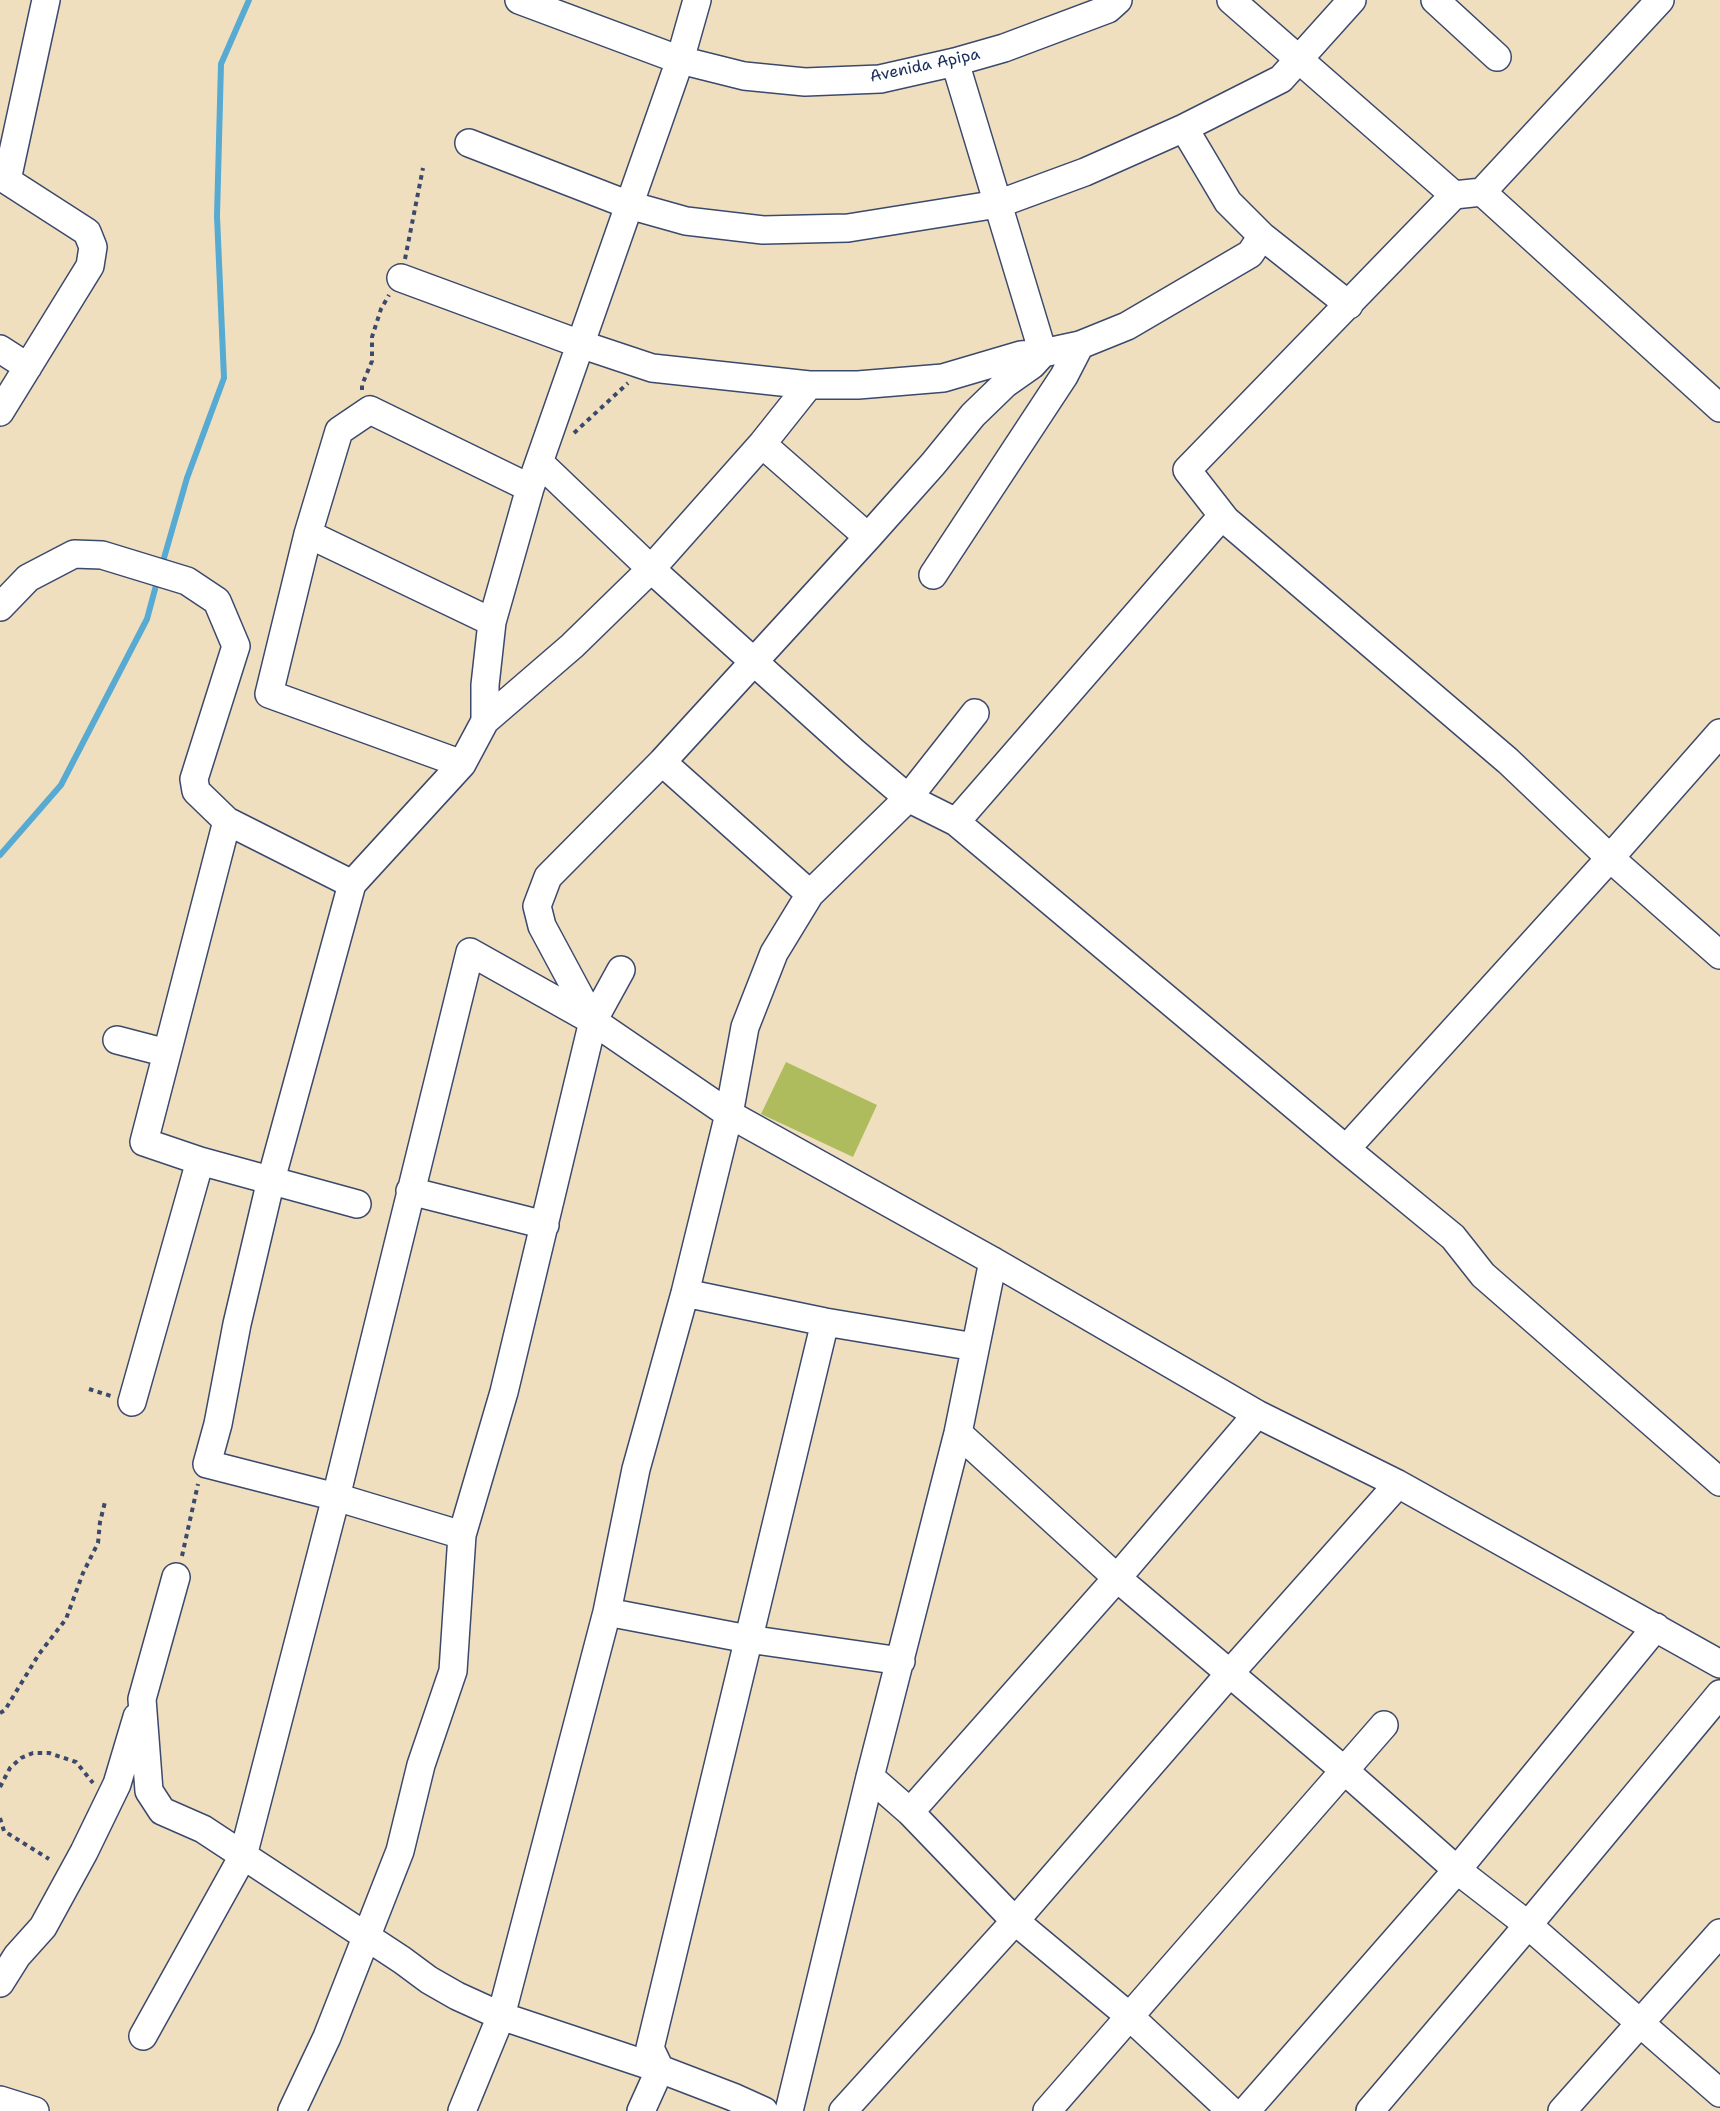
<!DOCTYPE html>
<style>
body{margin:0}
canvas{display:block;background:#f0dfbf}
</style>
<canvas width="1720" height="2111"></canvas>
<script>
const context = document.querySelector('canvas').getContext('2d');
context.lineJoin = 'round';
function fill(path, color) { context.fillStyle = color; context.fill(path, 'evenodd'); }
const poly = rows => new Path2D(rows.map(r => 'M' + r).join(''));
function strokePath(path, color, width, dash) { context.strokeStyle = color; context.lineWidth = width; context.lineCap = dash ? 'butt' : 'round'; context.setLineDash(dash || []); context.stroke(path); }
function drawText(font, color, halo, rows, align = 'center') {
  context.font = font + ' "Shantell Sans",sans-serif'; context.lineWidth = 5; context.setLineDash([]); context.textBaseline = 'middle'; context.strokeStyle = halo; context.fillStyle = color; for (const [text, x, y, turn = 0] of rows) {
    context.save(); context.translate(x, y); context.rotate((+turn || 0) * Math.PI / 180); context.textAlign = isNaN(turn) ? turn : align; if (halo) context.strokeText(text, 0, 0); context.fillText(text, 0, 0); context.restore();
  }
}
fill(poly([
 [786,1062,877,1105,853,1157,761,1114]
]), '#aebc5e');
strokePath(poly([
 [162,565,187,478,224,378,217,216,221,64,249,0],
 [0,855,61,785,147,619,158,578]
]), '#57aad2', 6);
const minor = poly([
 [519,0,680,60,744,76,805,82,880,79,955,62,1004,48,1108,9,1118,0],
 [1231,0,1454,195],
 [1435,0,1497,57],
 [1660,0,1482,192,1454,195,1187,470,1226,520,1508,761,1610,858,1720,955],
 [1184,128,1228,202,1262,236,1349,305],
 [469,143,629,205,686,221,763,230,848,228,998,204,1085,172,1184,128,1281,79,1352,0],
 [0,176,87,232,93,247,90,266,0,412],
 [7,180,46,0],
 [1482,192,1720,408],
 [401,278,580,344,652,368,809,385,858,385,943,378,1021,355,1043,353,1080,345,1127,326,1250,254,1262,236],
 [0,349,28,367],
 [762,444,868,537],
 [540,463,651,569,854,752,908,798,956,822,1346,1149,1453,1237,1483,1275,1720,1482],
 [308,534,492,622],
 [933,575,1064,376,1080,345],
 [0,607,28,578,74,554,102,555,187,581,217,601,236,646,194,779,196,791,227,821,352,884],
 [485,721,572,646,651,569,762,444,809,385],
 [662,762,810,894,908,798,975,713],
 [462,764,269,694,308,534,339,431,370,410,530,488],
 [227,821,144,1142,200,1161,357,1204],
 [956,822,1222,516],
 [593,1021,542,926,537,906,548,877,662,762,868,537,933,464,973,415,1005,384,1032,365,1043,353,955,62],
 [117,1040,167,1053],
 [1346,1149,1610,858,1720,733],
 [410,1191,545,1225],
 [685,1293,825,1322,975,1347],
 [132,1402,200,1161],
 [958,1433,1117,1578,1345,1771,1457,1870,1528,1925,1720,2093],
 [462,1535,336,1497,207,1464,218,1424,237,1324,271,1180,352,884,462,764,485,721,485,685,492,622,530,488,680,60,697,0],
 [176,1577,142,1699,149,1791,162,1811,203,1829,402,1960,429,1980,457,1996,501,2016,660,2069,733,2097,764,2111],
 [607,1612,748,1639,901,1661],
 [870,1777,910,1812,1015,1921,1129,2016,1231,2111],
 [910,1812,1117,1578,1257,1414],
 [0,1983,17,1956,43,1927,84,1852,117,1784,137,1717],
 [143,2036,243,1856,336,1497,470,952,593,1021,729,1114,993,1261,1257,1414,1398,1484,1720,1664],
 [0,2100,35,2111],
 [292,2111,327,2037,400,1851,421,1765,453,1671,462,1535,504,1392,593,1021,621,970],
 [462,2111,501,2016,607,1612,636,1469,685,1293,729,1114,745,1027,774,953,810,894],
 [641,2111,660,2069,650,2048,825,1322],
 [789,2111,870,1777,958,1433,993,1261],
 [843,2111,1015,1921,1230,1673,1398,1484],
 [1047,2111,1384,1725],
 [1246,2111,1457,1870,1656,1627],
 [1370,2111,1528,1925,1720,1694],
 [1562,2111,1720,1933]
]);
strokePath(minor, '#3b496d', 30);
strokePath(poly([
 [405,259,423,168],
 [362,390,362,385,372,361,372,337,381,309,389,295],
 [574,433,628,383],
 [89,1389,111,1396],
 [182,1556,198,1484],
 [0,1713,5,1710,39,1654,66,1619,83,1573,98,1543,100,1522,105,1502],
 [0,1787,10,1768,21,1758,33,1753,49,1753,76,1762,93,1783],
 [0,1818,4,1831,49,1859]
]), '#3b496d', 4, [4.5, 4.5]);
strokePath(minor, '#fff', 27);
drawText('16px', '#1b2f5e', '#fff', [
 ["Avenida Apipa",925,66,-12]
]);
</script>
